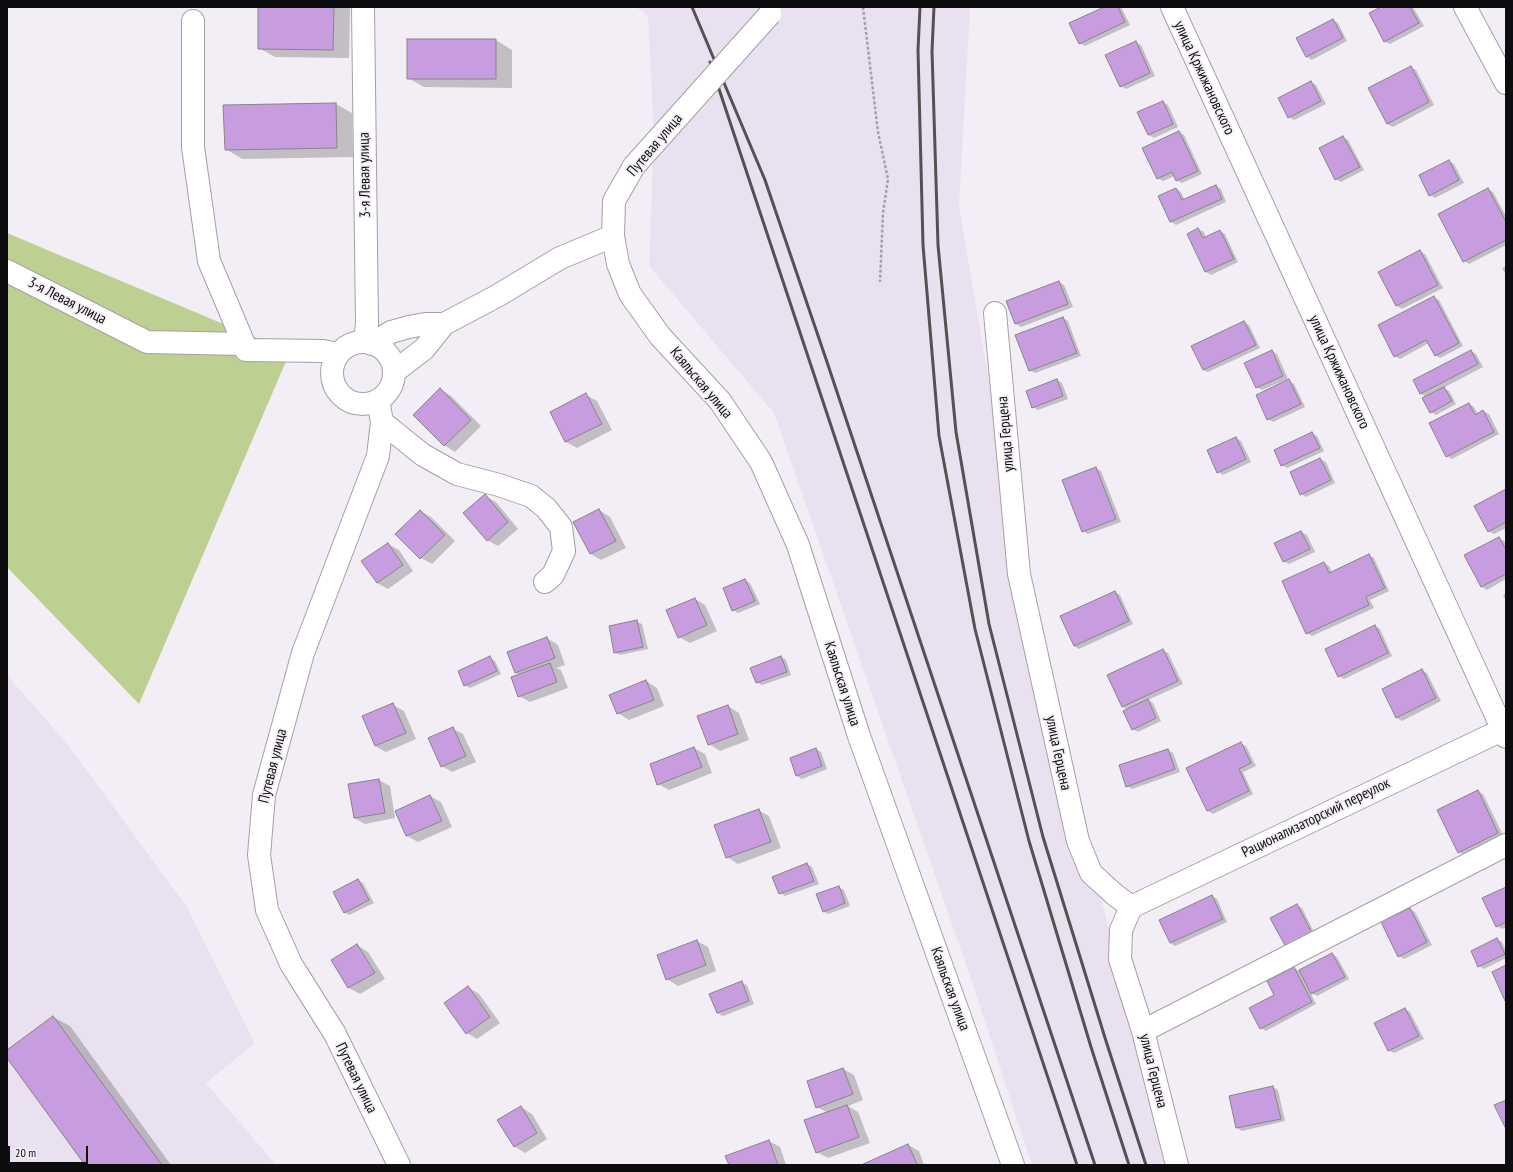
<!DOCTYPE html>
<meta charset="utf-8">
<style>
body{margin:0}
#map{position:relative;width:1513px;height:1172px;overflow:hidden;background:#f3eef6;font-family:"PT Sans Narrow",sans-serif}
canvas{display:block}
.frame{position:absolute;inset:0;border:8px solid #0d0c0e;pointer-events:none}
.scale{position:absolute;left:8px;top:1146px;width:80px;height:18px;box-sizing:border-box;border:2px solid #0d0c0e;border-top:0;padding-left:5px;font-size:12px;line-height:14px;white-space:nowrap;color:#0d0c0e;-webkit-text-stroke:3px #f3eef6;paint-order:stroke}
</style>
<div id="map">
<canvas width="1513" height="1172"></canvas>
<div class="frame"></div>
<div class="scale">20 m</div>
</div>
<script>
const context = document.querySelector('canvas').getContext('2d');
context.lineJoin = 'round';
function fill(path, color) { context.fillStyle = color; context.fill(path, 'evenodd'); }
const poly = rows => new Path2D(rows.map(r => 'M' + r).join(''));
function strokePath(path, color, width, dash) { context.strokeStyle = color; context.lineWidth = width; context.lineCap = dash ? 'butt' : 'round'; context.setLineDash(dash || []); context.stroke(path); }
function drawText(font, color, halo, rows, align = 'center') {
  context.font = font + ' "PT Sans Narrow",sans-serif'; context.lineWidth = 3.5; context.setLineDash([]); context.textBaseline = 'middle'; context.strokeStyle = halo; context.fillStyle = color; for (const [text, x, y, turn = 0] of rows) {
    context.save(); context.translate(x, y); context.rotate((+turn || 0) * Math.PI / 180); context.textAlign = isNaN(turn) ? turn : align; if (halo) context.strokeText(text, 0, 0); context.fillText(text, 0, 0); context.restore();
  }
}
fill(poly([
 [636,7,970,7,959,206,1049,733,1091,864,1135,1020,1182,1165,1032,1165,969,973,774,413,649,266,654,135,648,16],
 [7,675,68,745,187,907,255,1043,206,1083,276,1165,7,1165]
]), '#e9e1ef');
fill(poly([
 [7,233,290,352,139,704,7,567]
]), '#bdcf91');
fill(poly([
 [259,7,350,7,349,58,275,57,259,48],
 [1103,7,1121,7,1130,25,1085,46,1080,43,1104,9],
 [1383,7,1413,7,1424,26,1390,44,1384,41],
 [1333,20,1338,23,1347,41,1312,60,1307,57,1297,38],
 [496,40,512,50,512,88,424,87,408,78],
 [1135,42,1141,45,1155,76,1126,89,1121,86],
 [1411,67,1416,70,1434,105,1393,127,1387,124],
 [1311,82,1316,85,1326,104,1294,120,1289,117],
 [1163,102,1168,105,1178,127,1154,138,1149,135,1139,113],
 [336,104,352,113,353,157,242,159,226,149],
 [1179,132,1184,135,1202,174,1182,183,1177,180,1175,176,1163,181,1158,178],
 [1343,137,1348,140,1364,170,1341,182,1336,179],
 [1449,161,1454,164,1464,183,1435,198,1430,195],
 [1216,186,1221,189,1226,202,1176,225,1171,222,1160,196,1176,189,1181,192,1185,200],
 [1488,189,1493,192,1506,216,1506,245,1469,264,1464,261],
 [1198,229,1204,232,1206,238,1220,231,1225,234,1238,262,1211,275,1206,272,1188,234],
 [1420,251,1425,254,1443,288,1402,309,1397,306,1379,273],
 [1506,266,1506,275,1502,268],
 [1059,282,1064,285,1073,307,1021,327,1016,324,1007,302],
 [1434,297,1439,300,1463,346,1440,358,1435,355,1429,343,1400,359,1395,356],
 [1063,318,1068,321,1081,356,1035,373,1030,370],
 [1244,322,1249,325,1260,348,1208,372,1203,370],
 [1272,351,1277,354,1288,379,1262,390,1257,387],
 [1471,351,1476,354,1483,367,1443,388,1449,391,1456,404,1436,415,1431,412,1426,397,1421,394,1414,380],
 [1057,380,1062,383,1068,399,1038,410,1033,407],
 [1289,381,1294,384,1305,407,1273,422,1268,419],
 [441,390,451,396,481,426,455,452,444,445],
 [586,395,597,401,612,430,577,448,566,442,551,412],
 [1469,404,1474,407,1478,414,1483,411,1489,414,1499,434,1452,459,1447,456],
 [1312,433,1317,436,1324,451,1287,468,1282,465],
 [1236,438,1241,441,1251,462,1223,475,1218,472],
 [1320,459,1326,462,1335,483,1306,497,1301,494],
 [1096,468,1101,471,1121,522,1088,534,1083,531],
 [1506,490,1506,528,1494,534,1489,531],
 [485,496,496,502,518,529,498,546,487,540],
 [599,510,610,517,626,548,601,560,591,554,575,523],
 [420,511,431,517,455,541,432,564,421,558],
 [1301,532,1307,535,1315,552,1289,564,1283,561],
 [1499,538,1504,541,1506,545,1506,579,1487,590,1482,587],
 [388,544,399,550,413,571,388,589,377,583],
 [1369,555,1374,558,1389,591,1370,600,1374,608,1312,636,1307,633,1324,563,1329,566,1332,572],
 [745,580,750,583,760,604,738,613,733,610],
 [1115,592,1120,595,1133,624,1079,649,1074,646],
 [1506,593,1506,601,1503,595],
 [695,599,705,605,717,631,690,643,679,637],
 [637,622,642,624,648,649,620,655,615,652],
 [1375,626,1380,629,1392,656,1344,679,1339,676],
 [547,638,558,645,565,665,556,668,561,670,568,688,530,702,519,696,520,675,515,672],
 [1163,650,1168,653,1183,684,1148,700,1153,703,1161,721,1138,732,1133,729,1128,710,1123,707,1109,675],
 [781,657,786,660,791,675,762,685,756,682],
 [490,658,495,661,501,674,470,688,465,685],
 [1422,670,1427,673,1441,701,1402,721,1397,718,1383,690],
 [646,681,657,688,664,706,629,720,618,713],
 [393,705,404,711,416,739,386,752,375,746],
 [728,706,739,713,749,740,720,751,709,744],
 [452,728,463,734,476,762,452,772,442,766],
 [1240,743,1246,746,1256,766,1243,772,1253,794,1213,814,1208,811],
 [694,748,705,754,712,773,669,790,658,784],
 [816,749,821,752,827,769,802,779,797,776,791,759],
 [1168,750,1173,753,1180,772,1132,789,1127,786],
 [379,780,390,786,395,818,365,824,354,818],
 [1478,791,1483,794,1503,835,1464,855,1459,852],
 [430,796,441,802,452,827,418,842,407,836,396,811],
 [758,810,769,816,781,848,738,864,727,857],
 [807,864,812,867,819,884,785,896,780,893],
 [358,880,363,883,374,903,349,915,344,912],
 [839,887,844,890,850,906,828,914,823,911],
 [1506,888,1506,927,1502,929,1497,926],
 [1212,896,1217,899,1227,922,1175,946,1170,943],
 [1297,905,1302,908,1317,938,1293,951],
 [1410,909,1415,912,1432,945,1404,959,1399,956],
 [1497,939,1502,942,1506,950,1506,958,1484,969,1479,966],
 [697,941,708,947,716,971,678,986,667,979],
 [357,945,368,952,385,979,360,994,349,988,333,960],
 [1332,954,1337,957,1349,979,1317,996,1310,992,1316,1004,1266,1031,1261,1028,1276,996,1294,968,1299,971],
 [741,983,747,985,754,1004,723,1016,717,1013],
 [468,987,479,994,500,1023,477,1039,467,1033],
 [1405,1009,1410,1012,1424,1039,1394,1053,1388,1050],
 [53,1017,70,1026,171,1165,86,1165,7,1057,7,1051],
 [843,1069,854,1075,863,1100,848,1106,858,1112,870,1143,828,1158,817,1152,828,1113,817,1107],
 [1273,1087,1278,1090,1285,1121,1242,1131,1237,1128],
 [521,1107,532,1114,547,1139,525,1153,514,1146],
 [769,1141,780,1147,786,1165,730,1165],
 [908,1145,919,1151,924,1165,863,1165]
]), '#0003');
const building = poly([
 [258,7,334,7,333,50,258,49,258,7],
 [1102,7,1118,7,1125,22,1079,44,1069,23,1102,8,1102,7],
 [1381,7,1410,7,1419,23,1384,42,1369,13,1381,7],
 [1333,19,1343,38,1306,57,1296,38,1333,19],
 [407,39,496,39,496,79,407,79,407,39],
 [1136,41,1150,73,1120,87,1105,55,1136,41],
 [1411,66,1429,102,1387,124,1368,88,1411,66],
 [1311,81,1321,101,1288,118,1278,98,1311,81],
 [1163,101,1173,124,1148,135,1137,112,1163,101],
 [336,103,337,148,225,150,223,105,336,103],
 [1179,131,1198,171,1176,181,1172,172,1157,179,1142,148,1179,131],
 [1343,136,1360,167,1335,180,1319,148,1343,136],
 [1449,160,1459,180,1429,196,1419,175,1449,160],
 [1216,185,1222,199,1170,222,1158,196,1176,188,1182,200,1216,185],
 [1488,188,1506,222,1506,240,1463,262,1438,214,1488,188],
 [1198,228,1203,238,1220,230,1234,259,1205,272,1187,234,1198,228],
 [1420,250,1438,285,1396,306,1378,272,1420,250],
 [1059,281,1068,304,1015,324,1006,301,1059,281],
 [1434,296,1459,343,1435,356,1426,340,1394,357,1378,325,1434,296],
 [1063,317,1077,353,1029,371,1015,335,1063,317],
 [1244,321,1256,345,1203,370,1191,346,1244,321],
 [1272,350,1283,376,1256,388,1244,363,1272,350],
 [1471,350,1478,364,1420,394,1413,380,1471,350],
 [1057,379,1063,396,1032,408,1026,391,1057,379],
 [1289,379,1301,404,1267,420,1256,395,1289,379],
 [1444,387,1452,401,1430,413,1422,398,1444,387],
 [440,388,471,420,444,446,413,415,440,388],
 [586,393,602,424,565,442,550,412,586,393],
 [1469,403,1475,415,1483,410,1494,432,1446,457,1429,423,1469,403],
 [1312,432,1320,448,1281,466,1274,450,1312,432],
 [1236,437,1246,459,1217,473,1207,450,1236,437],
 [1320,458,1331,480,1300,495,1290,472,1320,458],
 [1096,467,1116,519,1082,532,1062,480,1096,467],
 [1506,489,1506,522,1488,532,1474,506,1506,489],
 [485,494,508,522,487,541,463,513,485,494],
 [599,509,616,541,590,554,573,522,599,509],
 [420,510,445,535,420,559,395,534,420,510],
 [1301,531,1310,549,1283,562,1274,543,1301,531],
 [1499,537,1506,550,1506,574,1481,587,1464,555,1499,537],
 [388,543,403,565,377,583,361,561,388,543],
 [1369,554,1385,588,1366,597,1369,605,1306,634,1282,581,1324,562,1329,573,1369,554],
 [745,579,755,601,732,611,723,588,745,579],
 [1115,591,1129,621,1074,646,1060,616,1115,591],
 [695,598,707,625,678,638,666,610,695,598],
 [637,620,643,647,614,653,609,626,637,620],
 [1375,625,1388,653,1338,677,1325,649,1375,625],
 [547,637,555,658,515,673,507,652,547,637],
 [1163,649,1178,681,1122,707,1107,675,1163,649],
 [490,656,497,671,464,686,458,671,490,656],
 [781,656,787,672,756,683,750,668,781,656],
 [550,663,557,682,518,697,511,677,550,663],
 [1422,669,1436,698,1396,718,1382,689,1422,669],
 [646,680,654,700,617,714,609,695,646,680],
 [1148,699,1156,718,1132,730,1123,711,1148,699],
 [393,703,406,733,375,746,362,716,393,703],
 [728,705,738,734,708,745,697,716,728,705],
 [453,727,466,756,441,767,428,738,453,727],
 [1241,742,1251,763,1239,769,1249,791,1207,811,1186,768,1241,742],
 [694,747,702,767,657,785,650,764,694,747],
 [816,748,822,766,796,776,790,758,816,748],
 [1168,749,1175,769,1126,787,1119,765,1168,749],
 [379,779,385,813,354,818,348,784,379,779],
 [1478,790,1498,833,1458,853,1437,810,1478,790],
 [430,795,442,821,406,836,395,811,430,795],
 [759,809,771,842,726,858,714,825,759,809],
 [807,863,814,881,779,894,772,877,807,863],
 [358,879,369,900,344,913,333,892,358,879],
 [839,886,845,903,823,912,816,894,839,886],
 [1506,887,1506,922,1496,927,1482,898,1506,887],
 [1212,895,1223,919,1170,943,1159,920,1212,895],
 [1297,904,1313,935,1287,949,1270,918,1297,904],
 [1410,908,1427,942,1398,957,1381,922,1410,908],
 [1497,938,1505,954,1478,967,1471,951,1497,938],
 [697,940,706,965,666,980,657,955,697,940],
 [357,944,375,973,348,988,331,960,357,944],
 [1332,953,1345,977,1311,994,1299,970,1332,953],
 [1506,965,1506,1000,1505,1001,1492,972,1506,965],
 [1294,967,1312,1002,1260,1029,1249,1008,1274,995,1267,981,1294,967],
 [742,981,749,1001,717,1013,709,994,742,981],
 [468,986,490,1017,466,1034,444,1003,468,986],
 [1405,1008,1419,1036,1388,1051,1374,1023,1405,1008],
 [53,1016,162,1165,85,1165,7,1058,7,1050,53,1016],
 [843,1068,853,1094,816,1108,807,1081,843,1068],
 [1273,1086,1281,1119,1236,1128,1229,1096,1273,1086],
 [1506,1100,1506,1129,1494,1105,1506,1100],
 [847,1105,859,1137,816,1153,804,1120,847,1105],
 [521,1106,537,1133,514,1147,497,1120,521,1106],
 [769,1140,778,1165,729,1165,725,1156,769,1140],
 [908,1144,917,1164,915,1165,861,1165,908,1144]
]);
fill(building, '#c79de0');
strokePath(building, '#878389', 1);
const minor = poly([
 [363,7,367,324,365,342],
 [1172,7,1506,737],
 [1465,7,1506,83],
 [193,21,193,147,209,261,244,344],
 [613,236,618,264,630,294,660,336,720,401,761,462,798,545,859,736,1013,1165],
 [7,271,147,342,244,344,246,350,323,351,338,354],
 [995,313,1019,574,1078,841,1091,873,1114,894,1131,907,1121,930,1120,959,1143,1031,1177,1165],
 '332 373a31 31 0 1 1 62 0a31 31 0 1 1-62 0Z',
 [372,344,391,332,409,327,425,324,444,324,497,296,560,258,613,236,614,201,634,166],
 [394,372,424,349,444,324],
 [378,400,382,422,378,456,303,653,264,795,259,855,267,910,291,964,335,1034,399,1165],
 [382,422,423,455,457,474,499,485,531,496,546,508,561,527,564,551,553,575,545,582],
 [1131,907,1502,730],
 [1143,1031,1506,845]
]);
strokePath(minor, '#a4a0a6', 24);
strokePath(poly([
 [863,7,878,132,888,179,883,213,880,282]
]), '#a4a1a6', 2.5, [3, 2]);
strokePath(minor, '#fff', 22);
strokePath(poly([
 [692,7,765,180,827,362,1095,1165],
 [920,7,918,50,923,245,939,436,975,629,1029,841,1091,1047,1129,1165],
 [934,7,932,51,938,245,956,432,989,624,1043,837,1106,1041,1146,1165],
 [710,62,1077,1165]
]), '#535154', 3);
const minorBridge = poly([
 [634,166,770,14]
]);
strokePath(minorBridge, '#a4a0a6', 24, []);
strokePath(minorBridge, '#fff', 22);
drawText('15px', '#0d0c0e', '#f3eef6', [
 ["улица Кржижановского",1204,78,65],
 ["Путевая улица",655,145,-50],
 ["3-я Левая улица",365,175,-91],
 ["3-я Левая улица",67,301,27],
 ["улица Кржижановского",1339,372,65],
 ["Каяльская улица",701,383,50],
 ["улица Герцена",1006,434,-95],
 ["Каяльская улица",842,684,72],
 ["улица Герцена",1058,753,78],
 ["Путевая улица",273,766,-76],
 ["Рационализаторский переулок",1316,818,-26],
 ["Каяльская улица",950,989,70],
 ["улица Герцена",1153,1071,76],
 ["Путевая улица",356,1078,64]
]);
</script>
